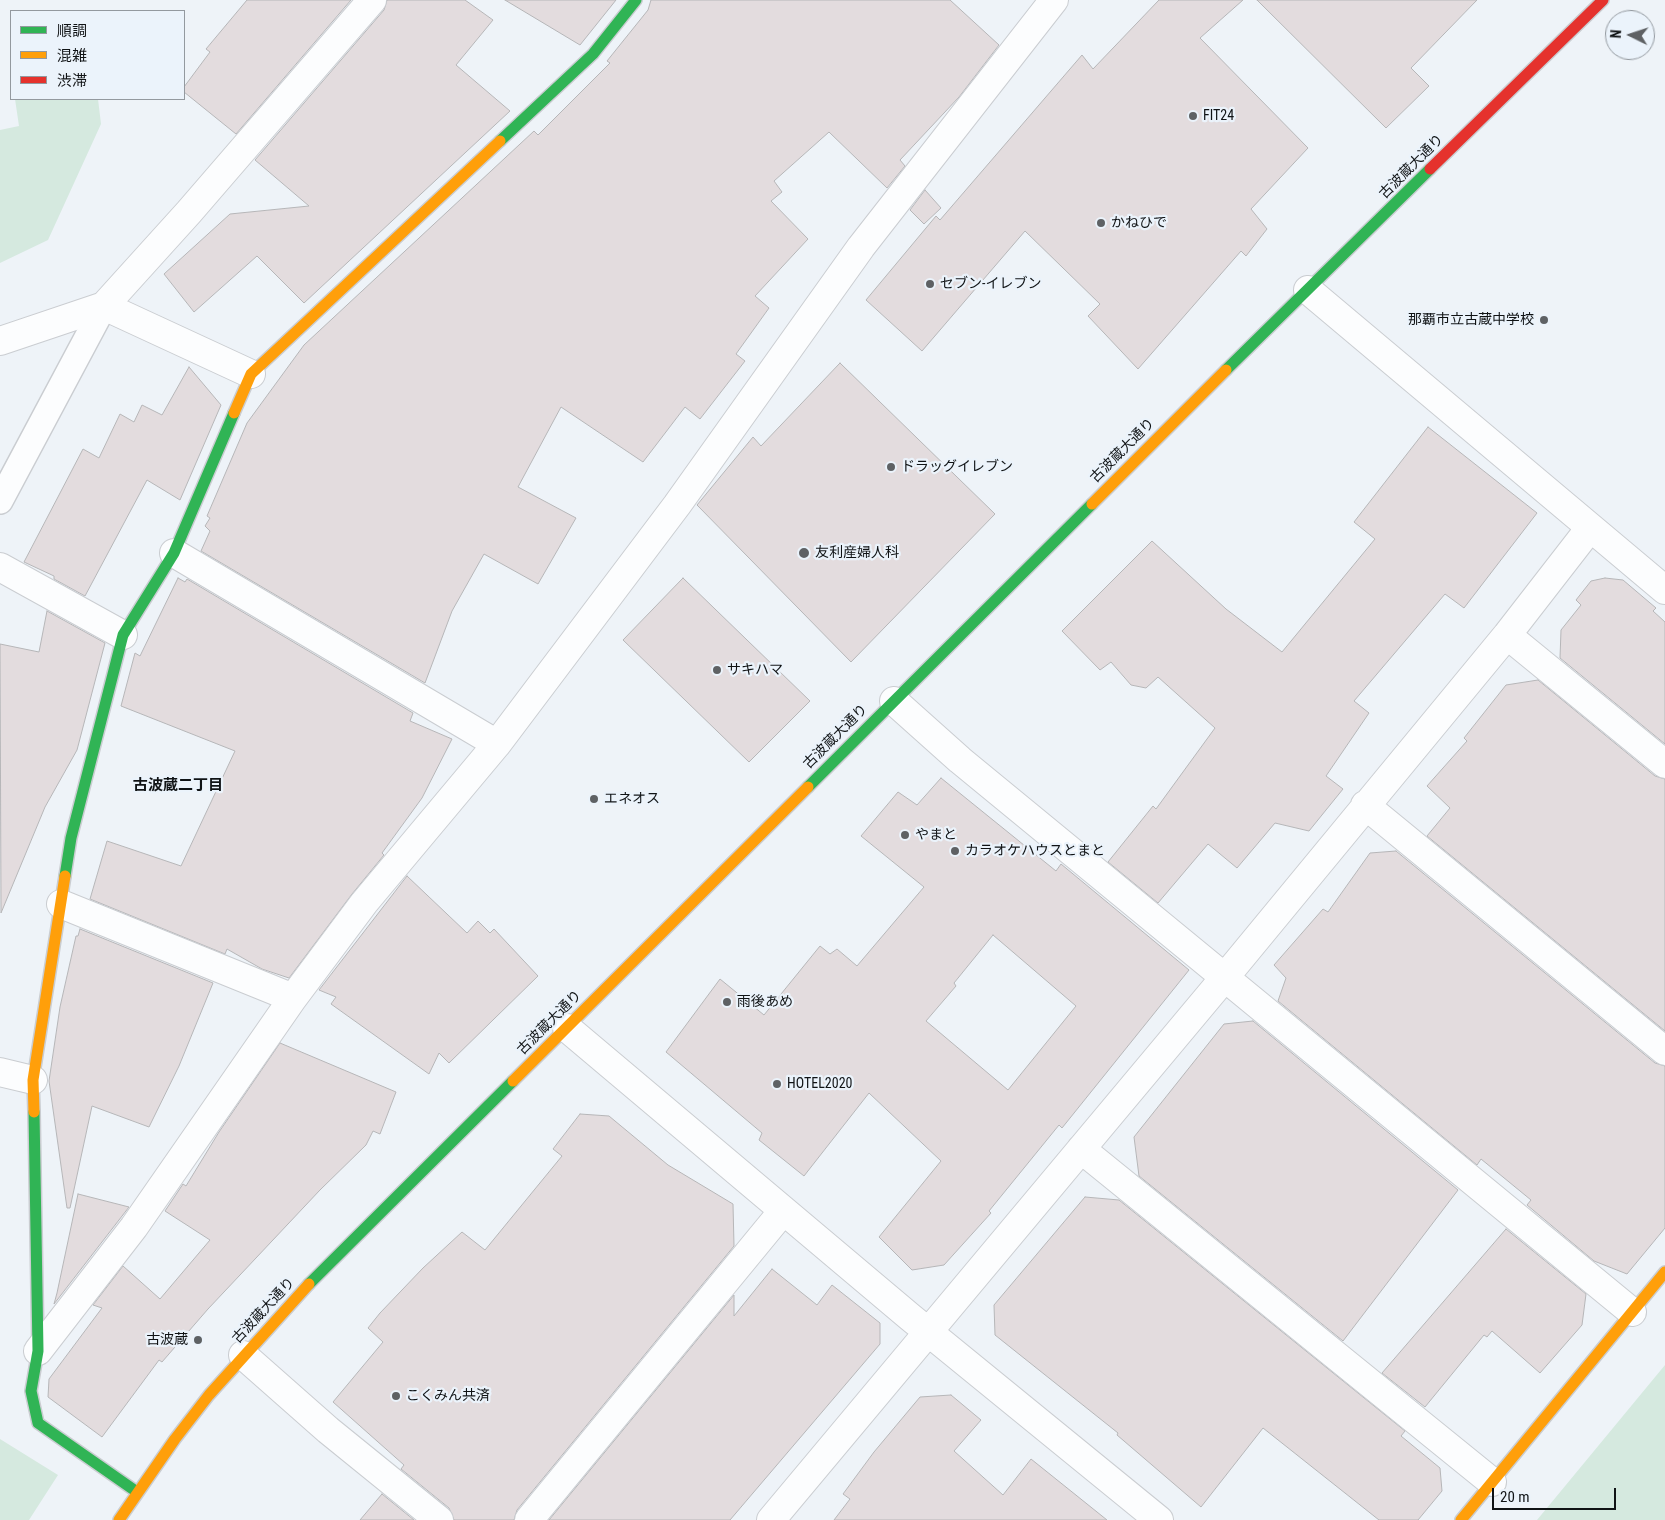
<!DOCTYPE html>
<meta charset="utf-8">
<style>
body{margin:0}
#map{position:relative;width:1665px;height:1520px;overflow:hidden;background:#eef3f8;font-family:"Roboto Condensed","Noto Sans JP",sans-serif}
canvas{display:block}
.legend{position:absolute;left:10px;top:10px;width:175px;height:90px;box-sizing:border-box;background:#ebf3fb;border:1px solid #93999f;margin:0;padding:6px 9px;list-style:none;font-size:15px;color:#101315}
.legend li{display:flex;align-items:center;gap:10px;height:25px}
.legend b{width:25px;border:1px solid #93999f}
.north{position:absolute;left:1605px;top:10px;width:50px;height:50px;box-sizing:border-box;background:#ebf3fb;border:1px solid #93999f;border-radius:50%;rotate:274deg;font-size:14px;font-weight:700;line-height:20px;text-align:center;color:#101315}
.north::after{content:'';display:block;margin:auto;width:18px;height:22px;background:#5e6164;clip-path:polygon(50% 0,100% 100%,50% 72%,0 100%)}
.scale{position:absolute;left:1492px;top:1488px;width:124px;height:22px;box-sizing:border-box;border:2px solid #101315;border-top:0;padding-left:6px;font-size:15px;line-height:18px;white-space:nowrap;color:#101315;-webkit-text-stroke:4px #ebf3fb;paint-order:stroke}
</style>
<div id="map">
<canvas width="1665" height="1520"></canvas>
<ul class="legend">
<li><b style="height:6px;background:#30b455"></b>順調</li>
<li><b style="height:6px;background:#ff9f0a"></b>混雑</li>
<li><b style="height:6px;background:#e5322d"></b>渋滞</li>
</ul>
<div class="north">N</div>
<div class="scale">20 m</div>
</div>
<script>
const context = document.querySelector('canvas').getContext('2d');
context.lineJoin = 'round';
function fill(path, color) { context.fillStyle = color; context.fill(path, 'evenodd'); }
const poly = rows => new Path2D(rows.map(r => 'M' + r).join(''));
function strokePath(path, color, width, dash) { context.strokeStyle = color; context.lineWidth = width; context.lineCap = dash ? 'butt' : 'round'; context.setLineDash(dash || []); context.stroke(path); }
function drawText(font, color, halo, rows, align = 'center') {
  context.font = font + ' "Roboto Condensed","Noto Sans JP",sans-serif'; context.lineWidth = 4.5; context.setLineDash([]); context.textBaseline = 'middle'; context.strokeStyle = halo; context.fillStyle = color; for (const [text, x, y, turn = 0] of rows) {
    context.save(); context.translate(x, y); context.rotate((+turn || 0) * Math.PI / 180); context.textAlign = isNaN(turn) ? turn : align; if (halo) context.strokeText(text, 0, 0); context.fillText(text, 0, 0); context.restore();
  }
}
fill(poly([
 [15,99,98,99,101,124,48,240,0,263,0,130,19,126],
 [1665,1365,1665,1520,1537,1520],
 [0,1439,58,1475,29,1520,0,1520]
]), '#d5e9df');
const building = poly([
 [247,0,351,0,236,134,184,92,184,87,210,52,206,49,247,0],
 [387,0,465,0,493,20,456,65,510,111,304,303,257,256,194,312,164,274,230,214,309,206,255,160,384,10,387,0],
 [505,0,616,0,580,45,505,0],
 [651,0,950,0,999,45,959,97,900,160,905,166,887,188,829,132,774,181,782,192,771,201,808,239,755,296,769,308,736,354,745,361,700,419,685,407,643,462,561,407,518,487,576,518,538,584,484,554,452,611,425,683,201,551,210,531,205,526,210,518,207,516,247,423,304,345,534,131,538,135,610,63,607,61,648,10,651,0],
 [1159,0,1243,0,1200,38,1308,148,1251,209,1267,229,1246,256,1241,251,1138,369,1088,316,1100,304,1025,231,922,351,866,300,936,216,940,220,1082,55,1093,69,1159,0],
 [1257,0,1477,0,1411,68,1429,86,1386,128,1257,0],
 [925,190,941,208,924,224,910,210,925,190],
 [840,363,995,514,851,662,697,505,753,437,761,446,840,363],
 [189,367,221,405,180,500,147,480,85,596,54,579,54,576,24,562,83,449,99,458,120,414,134,422,142,405,162,415,189,367],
 [1428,427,1537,513,1464,608,1445,594,1354,701,1369,713,1326,776,1343,789,1309,831,1275,823,1237,868,1208,844,1158,903,1108,862,1153,806,1156,809,1215,728,1158,677,1146,688,1131,685,1111,662,1100,670,1062,631,1152,541,1226,609,1282,652,1375,539,1354,522,1428,427],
 [178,578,185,582,187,579,413,713,410,721,452,739,422,798,382,853,384,855,352,894,289,978,262,969,227,949,225,954,90,899,107,841,181,866,235,751,121,706,135,653,140,656,178,578],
 [683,578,810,701,749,762,623,640,683,578],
 [1605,578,1623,580,1656,608,1653,611,1665,622,1665,744,1560,658,1561,630,1581,605,1576,600,1591,581,1605,578],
 [47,611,105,643,77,750,45,807,1,913,0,644,39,652,47,611],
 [1538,680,1655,776,1665,779,1665,1031,1427,836,1450,808,1427,786,1467,741,1464,738,1506,685,1538,680],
 [941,778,1056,871,1061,864,1189,970,1062,1128,1059,1125,989,1211,991,1213,944,1265,912,1270,879,1237,941,1161,869,1093,804,1176,759,1140,762,1133,666,1052,720,979,764,1015,820,946,830,954,837,949,857,966,924,887,861,836,898,792,917,805,941,778],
 [993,935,1076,1006,1008,1090,926,1021,956,986,954,983,993,935],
 [1396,851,1655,1063,1665,1066,1665,1228,1627,1274,1594,1261,1527,1205,1531,1200,1481,1159,1477,1165,1278,1001,1286,978,1274,965,1323,909,1328,912,1370,853,1396,851],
 [407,876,467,933,478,921,490,933,494,929,538,976,449,1063,439,1053,429,1074,331,1004,336,997,319,990,407,876],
 [80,929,213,983,179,1066,149,1127,92,1106,70,1208,67,1208,49,1081,60,1007,76,936,78,936,80,929],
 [1253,1021,1458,1190,1343,1341,1139,1176,1134,1137,1224,1024,1253,1021],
 [280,1043,396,1092,380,1134,373,1131,366,1145,320,1190,208,1309,162,1362,159,1360,102,1437,48,1397,49,1379,102,1308,93,1305,123,1266,160,1299,210,1240,165,1211,183,1184,186,1186,219,1132,280,1043],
 [580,1114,609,1116,668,1165,733,1204,734,1246,517,1510,514,1520,454,1520,449,1508,401,1469,404,1465,333,1402,383,1342,368,1328,380,1313,423,1268,462,1232,485,1250,562,1156,553,1149,580,1114],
 [78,1194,129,1207,54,1304,57,1293,78,1194],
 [1085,1197,1119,1200,1405,1431,1401,1436,1440,1468,1442,1491,1418,1520,1379,1520,1263,1428,1201,1507,1117,1435,1118,1433,995,1335,994,1305,1085,1197],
 [1506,1229,1586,1294,1582,1325,1540,1373,1492,1331,1487,1337,1484,1335,1425,1407,1382,1373,1506,1229],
 [772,1269,817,1305,832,1285,880,1323,880,1344,730,1520,549,1520,734,1295,734,1316,772,1269],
 [951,1395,981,1420,954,1451,1003,1495,1031,1459,1107,1520,834,1520,850,1499,843,1494,874,1452,920,1397,951,1395],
 [382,1494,414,1520,360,1520,382,1494]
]);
fill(building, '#e3dcde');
strokePath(building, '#b6b6b8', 1);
const lane = poly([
 [0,501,104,306]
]);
const street = poly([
 [1308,290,1665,590],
 [104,306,251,374],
 [0,341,104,306,189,212,372,0],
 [174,553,497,744],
 [0,567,123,635],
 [1507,635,1665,764],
 [894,701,960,760,1632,1312],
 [1365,805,1665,1051],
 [61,904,293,998],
 [567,1028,910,1317,1159,1520],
 [0,1072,33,1080],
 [1081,1149,1492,1482],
 [38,1351,134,1227,293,998,364,903,497,744,677,505,861,247,1054,0],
 [243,1355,328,1430,439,1520],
 [529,1520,783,1211],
 [771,1520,1225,977,1507,635,1590,528]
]);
const fast = poly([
 [500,141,593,54,636,0],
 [1226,370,1430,169],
 [808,787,1092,504],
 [65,876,71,838,123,635,174,553,234,413],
 [34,1112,38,1351,31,1391,38,1423,137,1492],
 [309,1284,513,1081]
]);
const slow = poly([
 [234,413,251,374,500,141],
 [1092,504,1226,370],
 [513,1081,808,787],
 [34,1112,33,1080,65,876],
 [119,1520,175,1439,209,1395,309,1284],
 [1461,1520,1665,1272]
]);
const jam = poly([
 [1430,169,1603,0]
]);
strokePath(lane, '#cacdd1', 28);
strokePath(street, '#cacdd1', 30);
strokePath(fast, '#cacdd1', 14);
strokePath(slow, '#cacdd1', 14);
strokePath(jam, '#cacdd1', 14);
strokePath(lane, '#fcfdfe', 25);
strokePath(street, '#fcfdfe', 28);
strokePath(fast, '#30b455', 11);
strokePath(slow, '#ff9f0a', 11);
strokePath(jam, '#e5322d', 11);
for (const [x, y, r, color] of [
 [1193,116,5,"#5e6164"],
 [1101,223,5,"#5e6164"],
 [930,284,5,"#5e6164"],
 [1544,320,5,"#5e6164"],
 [891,467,5,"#5e6164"],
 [804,553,6,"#5e6164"],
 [717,670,5,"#5e6164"],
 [594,799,5,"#5e6164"],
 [905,835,5,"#5e6164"],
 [955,851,5,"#5e6164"],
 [727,1002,5,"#5e6164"],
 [777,1084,5,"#5e6164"],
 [198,1340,5,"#5e6164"],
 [396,1396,5,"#5e6164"]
]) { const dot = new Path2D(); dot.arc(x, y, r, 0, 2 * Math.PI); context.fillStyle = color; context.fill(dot); strokePath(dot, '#ebf3fb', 2); }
drawText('14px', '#101315', '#ebf3fb', [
 ["FIT24",1203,116],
 ["かねひで",1111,223],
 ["セブン-イレブン",940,284],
 ["那覇市立古蔵中学校",1534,320,"right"],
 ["ドラッグイレブン",901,467],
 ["友利産婦人科",815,553],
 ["サキハマ",727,670],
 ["エネオス",604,799],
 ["やまと",915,835],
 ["カラオケハウスとまと",965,851],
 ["雨後あめ",737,1002],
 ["HOTEL2020",787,1084],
 ["古波蔵",188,1340,"right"],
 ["こくみん共済",406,1396]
], 'left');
drawText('14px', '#101315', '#ebf3fb', [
 ["古波蔵大通り",1412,167,-45],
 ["古波蔵大通り",1123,451,-45],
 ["古波蔵大通り",836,737,-45],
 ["古波蔵大通り",550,1023,-45],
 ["古波蔵大通り",264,1311,-47]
]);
drawText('bold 15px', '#101315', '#ebf3fb', [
 ["古波蔵二丁目",178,786]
]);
</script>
